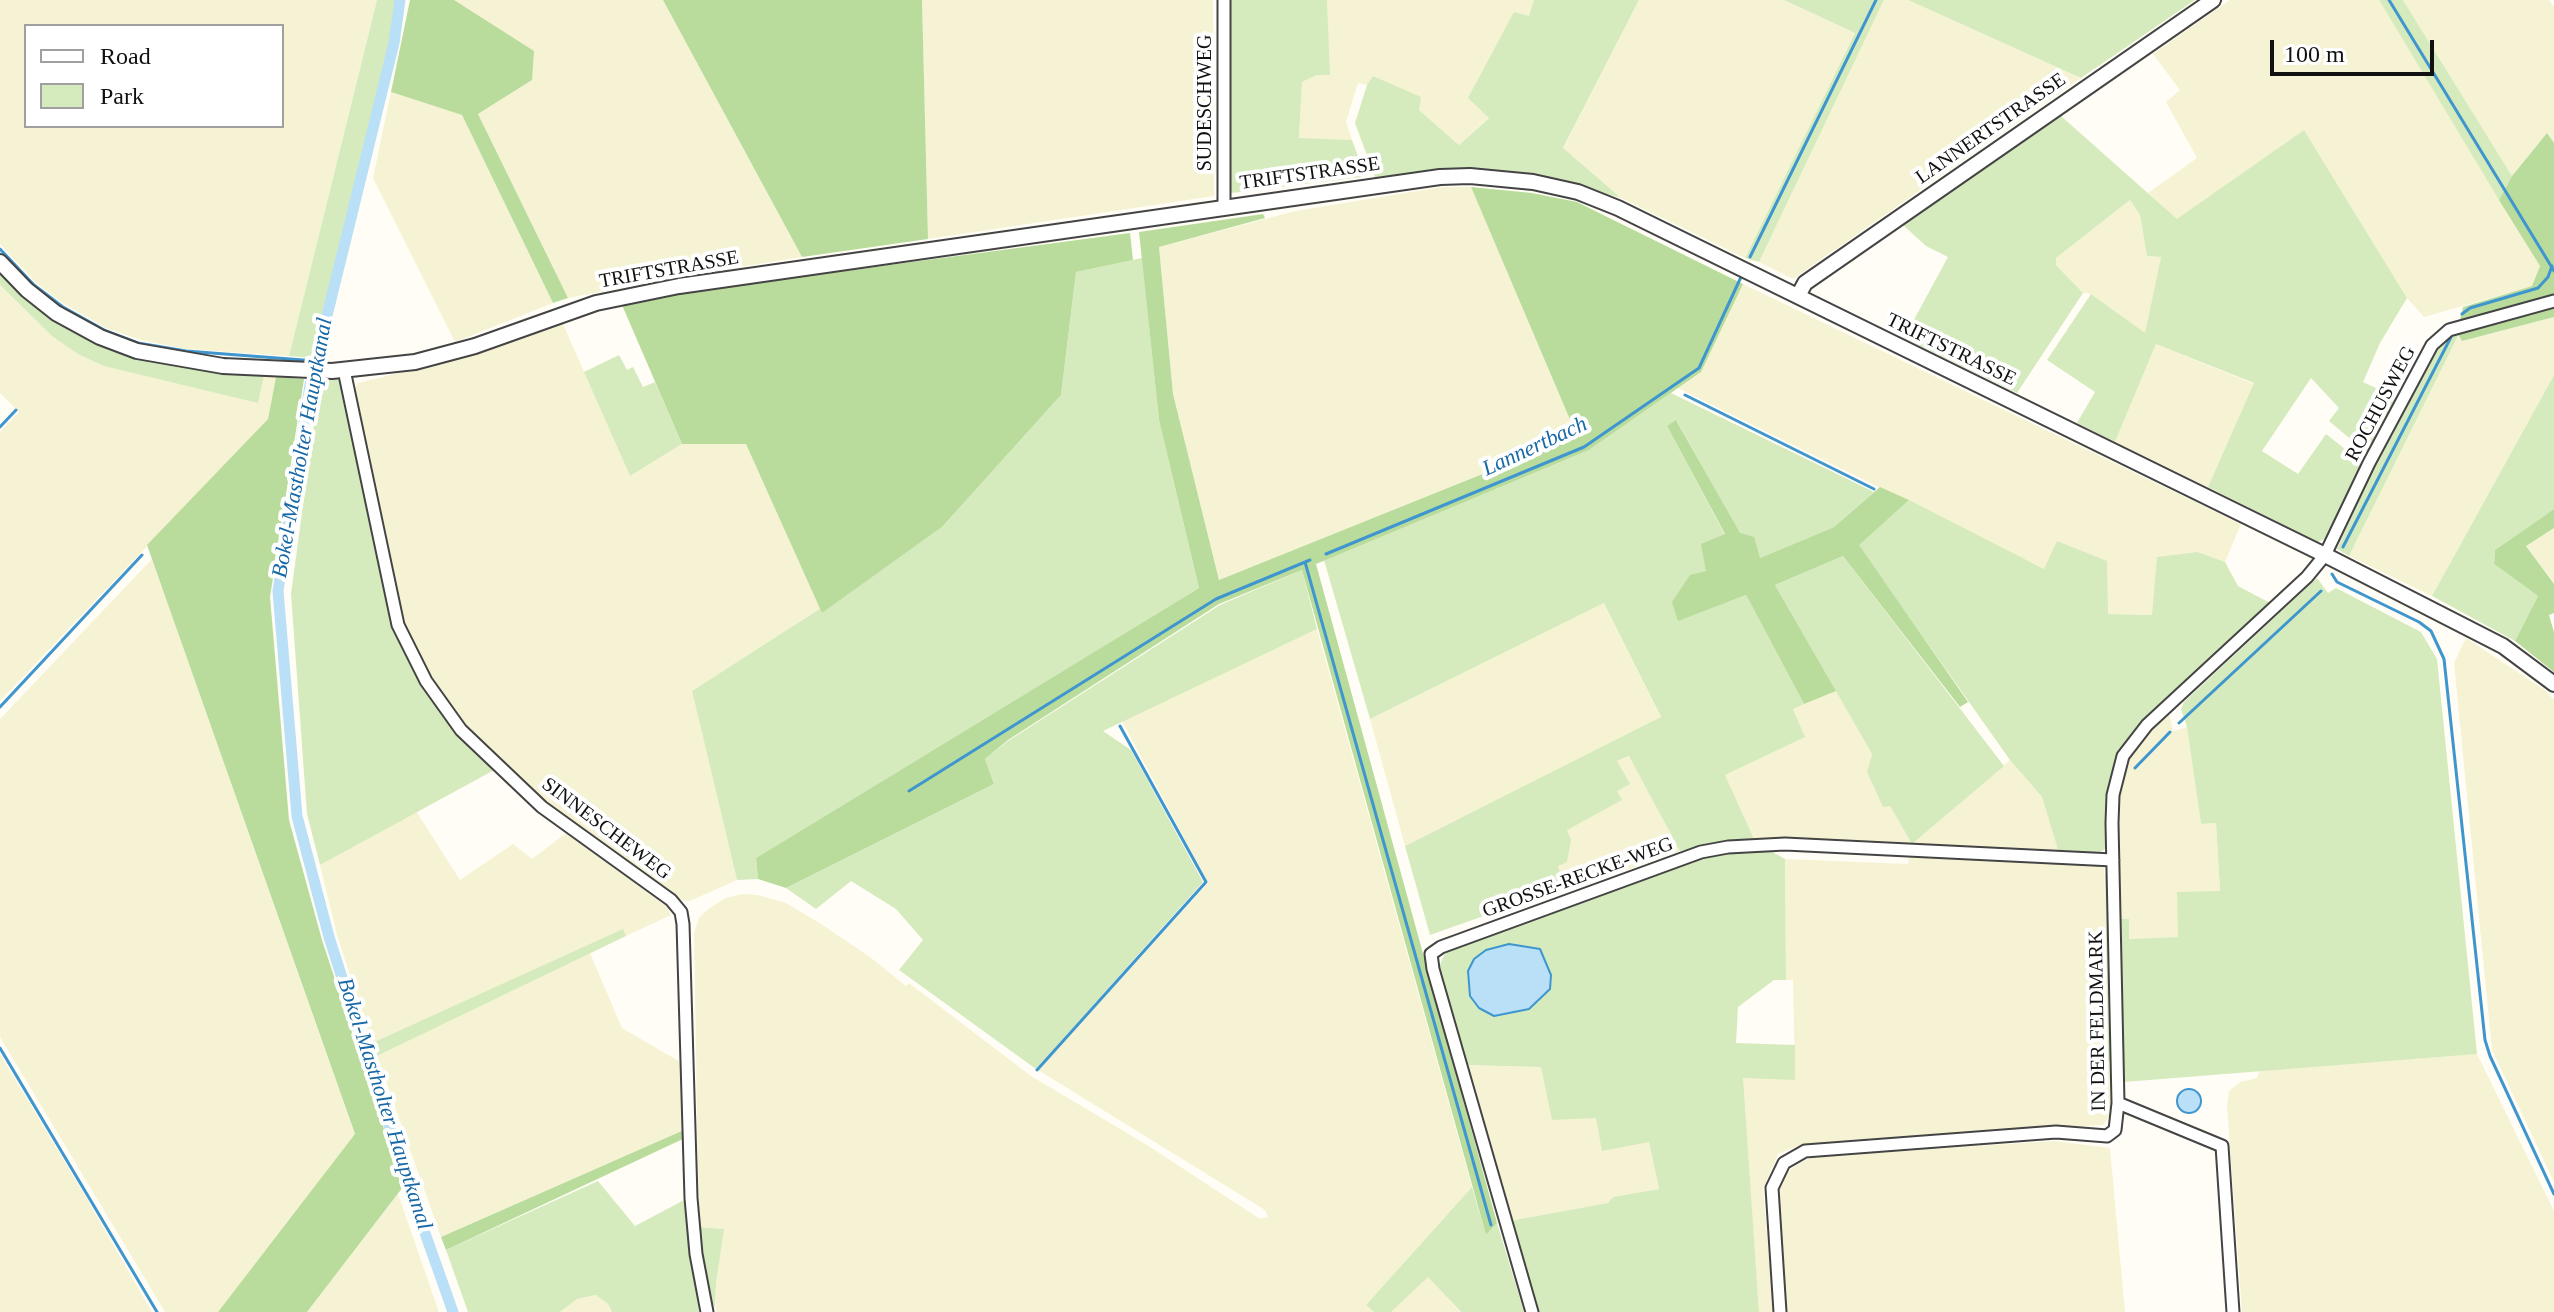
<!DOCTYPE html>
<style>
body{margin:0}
#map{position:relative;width:2554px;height:1312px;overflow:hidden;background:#fffdf5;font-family:"Times New Roman",serif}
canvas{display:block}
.legend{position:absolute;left:24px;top:24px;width:260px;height:104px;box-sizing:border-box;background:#fff;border:2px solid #a0a0a0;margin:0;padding:10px 14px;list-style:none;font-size:24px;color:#111}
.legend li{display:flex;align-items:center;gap:16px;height:40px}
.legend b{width:40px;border:2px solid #a0a0a0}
.scale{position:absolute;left:2270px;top:40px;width:164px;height:36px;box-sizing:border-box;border:4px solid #111;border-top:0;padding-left:10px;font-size:24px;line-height:28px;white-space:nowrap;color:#111;-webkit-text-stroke:6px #fff;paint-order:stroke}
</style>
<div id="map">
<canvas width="2554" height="1312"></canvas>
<ul class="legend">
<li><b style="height:10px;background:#fff"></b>Road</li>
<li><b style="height:22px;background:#d5ebbd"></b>Park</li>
</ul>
<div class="scale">100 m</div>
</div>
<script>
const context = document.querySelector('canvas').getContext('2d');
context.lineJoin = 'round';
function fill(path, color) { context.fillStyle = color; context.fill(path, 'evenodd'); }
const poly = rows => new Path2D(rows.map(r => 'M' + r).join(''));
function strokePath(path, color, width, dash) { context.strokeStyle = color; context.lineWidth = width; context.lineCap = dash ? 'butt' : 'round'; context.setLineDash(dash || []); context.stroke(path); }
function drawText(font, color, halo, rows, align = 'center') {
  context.font = font + ' "Times New Roman",serif'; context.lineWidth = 8; context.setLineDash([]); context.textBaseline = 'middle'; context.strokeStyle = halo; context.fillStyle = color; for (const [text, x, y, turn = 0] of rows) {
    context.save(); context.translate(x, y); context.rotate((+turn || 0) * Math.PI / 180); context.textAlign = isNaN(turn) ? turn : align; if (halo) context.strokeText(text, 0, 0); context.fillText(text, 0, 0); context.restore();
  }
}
fill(poly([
 [0,0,377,0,289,356,186,349,141,340,106,328,64,304,36,283,0,244],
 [26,26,282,26,282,126,26,126],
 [454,0,663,0,802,257,682,276,568,298,478,114,532,80],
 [922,0,1213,0,1214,196,928,239],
 [1327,0,1534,0,1529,17,1514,12,1489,117,1459,145,1419,110,1418,103,1374,76,1367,85,1358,83,1346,122,1352,140,1299,139,1302,82,1317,75,1329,74],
 [1639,0,1784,0,1855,33,1745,258,1621,198,1563,149],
 [1884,0,1908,0,2081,78,1793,279,1759,262],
 [2230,0,2379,0,2540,266,2532,286,2424,317,2407,298,2304,130,2177,220,2148,193,2197,158,2166,102,2180,90,2153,54],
 [2403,0,2549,0,2554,7,2554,143,2547,133,2512,176],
 [391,92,462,115,553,303,455,342,373,178],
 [1442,187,1471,187,1577,436,1219,580,1173,394,1159,247,1295,211],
 [2130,200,2140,215,2147,256,2161,257,2145,334,2091,294,2083,293,2056,265,2056,258],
 [1743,284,2241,524,2225,562,2198,552,2152,615,2108,614,2044,569,1678,388,1701,372],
 [0,285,52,336,258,403,264,376,276,377,268,419,0,701,0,432,19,412,0,393],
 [2554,317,2554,375,2432,596,2349,556,2458,336,2462,341],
 [563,324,630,476,682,444,746,443,821,608,692,691,737,880,690,901,677,900,544,804,463,728,429,681,402,625,354,390,358,383,477,354],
 [2156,344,2254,384,2208,487,2115,442],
 [2554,528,2554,584,2526,545],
 [152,559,355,1135,218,1312,165,1312,0,1037,0,719],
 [1604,603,1661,718,1405,846,1370,719],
 [1317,629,1472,1187,1366,1305,1374,1312,716,1312,716,1283,723,1229,699,1227,694,933,699,918,708,909,726,898,743,894,758,895,786,903,821,924,870,957,906,986,909,983,1031,1076,1147,1145,1260,1219,1268,1217,1265,1210,1038,1070,1208,883,1122,721],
 [2466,638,2545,690,2554,700,2554,1182,2492,1050,2454,663],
 [1836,691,1872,754,1867,772,1883,806,1890,806,1912,844,2010,760,2042,797,2058,850,1912,844,1785,838,1754,839,1725,775,1804,737,1793,708],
 [2169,713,2173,731,2187,727,2201,824,2216,823,2220,891,2179,937,2129,939,2129,920,2120,919,2116,797,2128,758,2151,729,2163,716],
 [1630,756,1680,851,1566,892,1558,865,1567,830,1617,791,1617,761],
 [416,811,460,880,513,844,532,859,566,833,667,907,671,915,626,936,623,930,372,1043,337,935,320,865],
 [1909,855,2098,866,2104,868,2111,1114,2103,1125,1800,1145,1778,1154,1763,1189,1774,1312,1759,1312,1742,1077,1795,1079,1793,980,1786,980,1785,859,1908,864],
 [590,953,622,1028,682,1063,684,1130,441,1237,377,1056],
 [0,1054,87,1199,152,1312,0,1312],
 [2477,1054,2554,1211,2554,1312,2242,1312,2227,1105,2229,1091,2240,1082,2257,1078,2260,1070],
 [1466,1065,1541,1067,1596,1118,1649,1142,1659,1189,1613,1197,1609,1203,1515,1220,1511,1224],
 [2054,1141,2110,1148,2125,1312,1786,1312,1777,1202,1779,1190,1787,1172,1800,1163,1812,1157],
 [398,1194,439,1312,307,1312],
 [1428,1276,1460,1312,1391,1312],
 [597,1295,608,1304,612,1312,560,1312,577,1299]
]), '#f6f3d4');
fill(poly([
 [377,0,397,0,390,44,364,152,312,358,289,356],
 [1229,0,1327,0,1330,75,1317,75,1302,82,1299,138,1352,140,1363,170,1361,177,1232,193,1229,188],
 [1534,0,1639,0,1563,148,1621,198,1579,186,1471,169,1441,169,1376,180,1355,123,1367,85,1373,76,1421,97,1419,110,1459,145,1489,118,1468,98,1514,12,1529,16],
 [1784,0,1884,0,1759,262,1745,258,1855,33],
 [1908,0,2195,0,2081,78],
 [2379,0,2403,0,2512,176,2499,200],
 [2061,116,2177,219,2304,130,2407,298,2380,343,2363,382,2398,398,2367,453,2329,421,2339,408,2311,378,2262,451,2298,474,2326,434,2364,464,2324,539,2318,542,2208,487,2254,383,2156,344,2115,442,2077,423,2095,392,2047,360,2091,294,2145,333,2161,257,2147,256,2140,215,2130,200,2056,258,2056,265,2083,293,2017,393,1904,338,1948,257,1926,246,1903,225],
 [1142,258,1159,420,1199,588,756,858,758,879,737,880,692,691,821,608,823,612,942,527,1061,395,1076,272],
 [0,269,135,357,180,366,264,376,258,403,104,366,78,354,52,336,0,285],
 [2457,333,2458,336,2349,556,2337,549,2375,465,2436,349,2450,336],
 [619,355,627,370,633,367,643,387,655,382,682,444,630,476,584,372],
 [2554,375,2554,509,2495,550,2494,564,2538,596,2515,641,2432,596],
 [338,379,343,391,386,591,423,684,496,769,320,865,307,814,291,594,320,380],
 [1671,393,1874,492,1834,527,1760,558,1740,534,1677,421,1667,426,1725,535,1679,620,1746,595,1804,704,1793,709,1805,737,1725,775,1754,839,1728,841,1680,851,1629,756,1617,761,1630,784,1617,791,1622,800,1567,830,1571,840,1567,862,1558,866,1565,888,1524,901,1522,896,1514,899,1515,905,1430,935,1405,846,1661,717,1604,603,1370,719,1324,560,1589,450],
 [1909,500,2044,569,2057,541,2107,561,2108,614,2152,615,2157,557,2198,552,2225,562,2238,586,2270,603,2142,722,2119,751,2108,794,2107,846,2104,850,2095,854,2058,850,2042,797,2010,760,1858,545],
 [1843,556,2004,766,1912,844,1890,806,1883,807,1867,772,1872,754,1775,585],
 [1302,570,1317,629,1103,731,1131,750,1203,882,1036,1069,899,970,923,940,896,909,851,881,816,909,786,888,994,784,985,759,1008,741,1220,605],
 [2317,578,2328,593,2336,588,2421,632,2437,659,2477,1054,2124,1082,2121,1066,2120,919,2129,919,2129,939,2178,937,2177,892,2220,891,2216,823,2201,824,2187,727,2181,709,2184,702],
 [1753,849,1771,851,1785,859,1786,980,1774,980,1738,1007,1736,1043,1795,1045,1795,1080,1743,1078,1759,1312,1537,1312,1511,1224,1515,1220,1608,1203,1613,1197,1659,1189,1649,1142,1602,1151,1596,1118,1552,1120,1541,1067,1466,1065,1439,967,1447,949,1700,858],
 [2105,873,2109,875,2113,1060,2108,1061],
 [623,929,626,936,377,1056,372,1043],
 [598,1181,635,1226,688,1198,699,1312,612,1312,608,1304,596,1295,577,1299,560,1312,468,1312,446,1250],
 [1472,1187,1486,1235,1497,1223,1524,1312,1461,1312,1428,1277,1391,1312,1374,1312,1366,1305],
 [699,1227,724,1229,716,1283,715,1308,706,1289]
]), '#d5ebbd');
fill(poly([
 [410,0,454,0,534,51,532,80,478,114,568,298,553,303,462,115,391,92],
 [663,0,922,0,928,239,802,257],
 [2547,133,2554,143,2554,317,2462,341,2457,333,2463,307,2532,286,2540,266,2499,200,2512,176],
 [1471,187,1532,193,1577,202,1743,284,1701,372,1589,450,1316,564,1497,1223,1486,1235,1302,570,1219,604,1008,740,985,759,994,784,786,888,758,879,756,858,1199,588,1159,420,1139,232,1263,214,1265,218,1159,247,1173,394,1219,580,1577,436],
 [1130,233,1133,260,1076,272,1061,395,942,527,822,613,746,444,682,444,622,305,679,293],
 [276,377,304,379,270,597,289,820,322,940,403,1187,307,1312,218,1312,355,1134,147,545,268,419],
 [1676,420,1740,533,1754,537,1760,558,1834,527,1880,487,1909,500,1859,545,1968,702,1960,707,1843,556,1775,585,1836,691,1804,704,1746,595,1678,621,1672,602,1690,575,1706,571,1701,544,1725,534,1667,426],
 [2554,509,2554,528,2526,546,2554,584,2554,613,2549,615,2554,632,2554,672,2515,641,2538,596,2494,564,2495,550],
 [684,1130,685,1138,446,1250,441,1237]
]), '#b9dc9c');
const water = poly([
 [1509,944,1540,949,1551,975,1550,989,1529,1009,1494,1016,1479,1008,1470,996,1468,971,1474,959,1486,950,1509,944],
 '2177 1101a12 12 0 1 1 24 0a12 12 0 1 1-24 0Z'
]);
fill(water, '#b9e0f7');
strokePath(water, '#3f96cf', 2);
strokePath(poly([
 [2389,0,2554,271],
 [0,249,34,285,63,307,106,331,138,343,186,351,316,361],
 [1750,257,1876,0],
 [2462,314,2470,308,2538,288,2548,277,2552,266],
 [1685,395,1874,489],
 [0,427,16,410],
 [2343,547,2451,337],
 [1326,554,1584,447,1699,368,1741,277],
 [1305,562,1491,1225],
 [2332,574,2337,582,2419,622,2431,631,2444,659,2485,1040,2490,1056,2554,1194],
 [0,707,142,555],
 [2179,723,2321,591],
 [2135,768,2170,732],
 [909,791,1216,599,1310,560],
 [0,1048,157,1312],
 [1037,1070,1206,882,1120,726]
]), '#3f96cf', 3);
strokePath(poly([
 [400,0,394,43,310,385,278,591,297,816,329,937,408,1185,453,1312]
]), '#b9e0f7', 11);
const minor = poly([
 [1224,0,1224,206],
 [344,370,398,625,426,681,461,730,542,807,671,900,681,912,683,924,691,1198,696,1254,707,1312],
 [2118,1103,2222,1146,2233,1312],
 [1532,1312,1433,969,1431,954,1441,947,1701,852,1728,847,1785,844,2113,860],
 [1780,1312,1772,1188,1784,1163,1805,1151,2056,1132,2107,1136,2115,1130,2118,1103,2112,823,2113,795,2123,756,2147,725,2307,577,2325,555,2369,463,2432,345,2449,330,2554,301]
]);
const tertiary = poly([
 [0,262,27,290,56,313,100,337,137,351,223,366,332,371,415,362,475,346,596,303,679,286,1440,177,1470,176,1533,182,1578,192,1618,208,2325,555,2503,646,2554,684],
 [1798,296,1805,283,2213,0]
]);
strokePath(minor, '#444', 15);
strokePath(tertiary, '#444', 18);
strokePath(minor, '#fff', 11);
strokePath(tertiary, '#fff', 14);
drawText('20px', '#111', '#fff', [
 ["SUDESCHWEG",1206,103,-90],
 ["LANNERTSTRASSE",1991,129,-35],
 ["TRIFTSTRASSE",1310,174,-8],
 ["TRIFTSTRASSE",669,270,-10],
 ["TRIFTSTRASSE",1951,350,26],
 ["ROCHUSWEG",2381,404,-62],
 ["SINNESCHEWEG",606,829,37],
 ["GROSSE-RECKE-WEG",1578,878,-20],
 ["IN DER FELDMARK",2098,1021,-91]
]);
drawText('italic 22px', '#1768a6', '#fff', [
 ["Lannertbach",1535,447,-25],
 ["Bokel-Mastholter Hauptkanal",303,448,-80],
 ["Bokel-Mastholter Hauptkanal",384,1104,72]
]);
</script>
